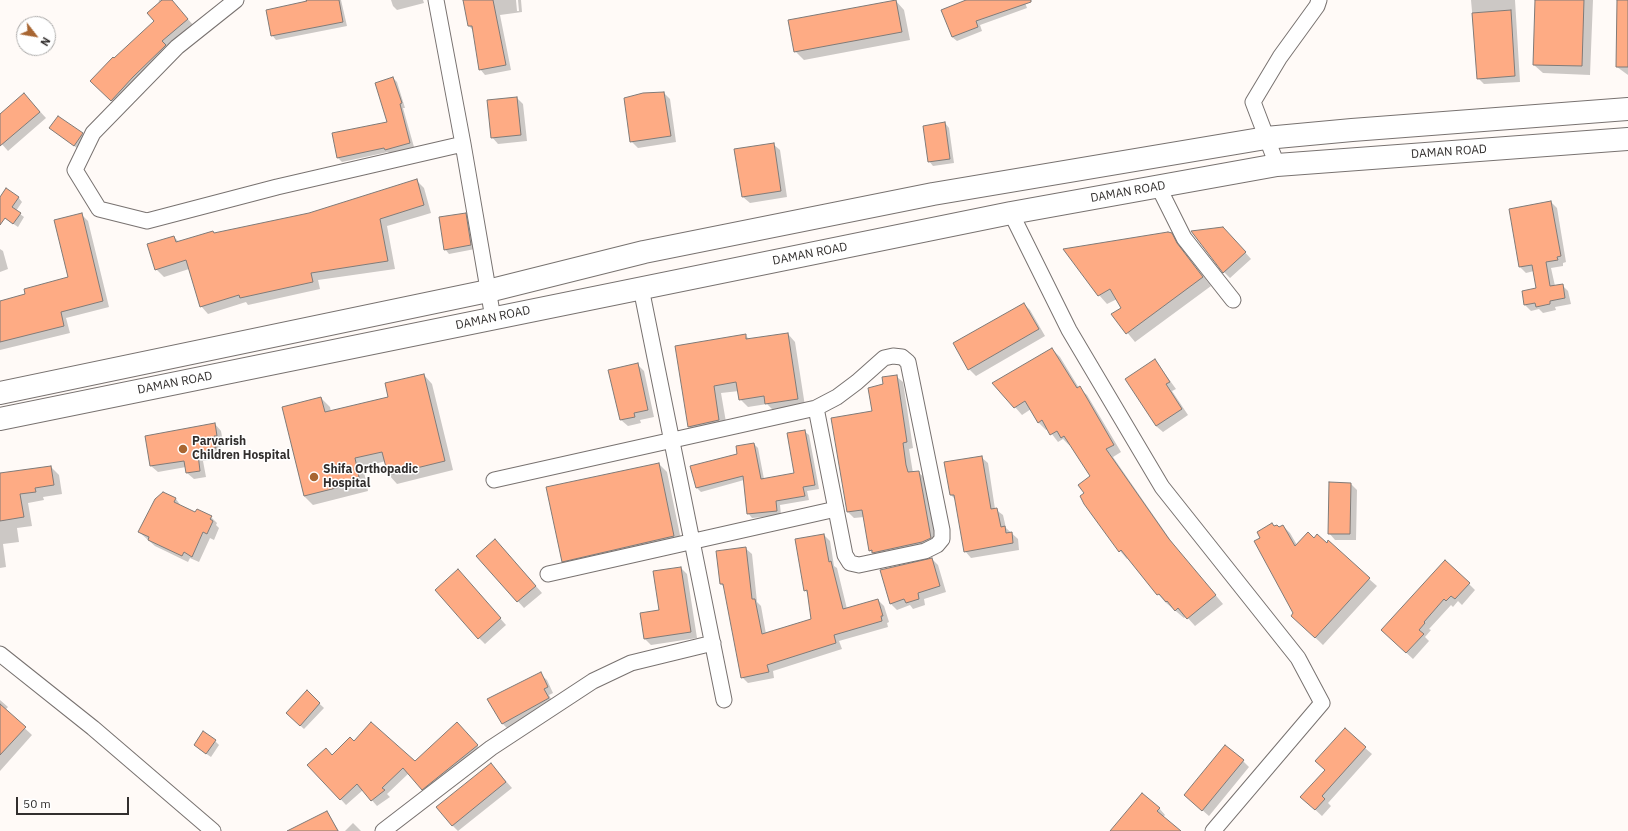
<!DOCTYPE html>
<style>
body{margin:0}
#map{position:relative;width:1628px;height:831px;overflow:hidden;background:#fffaf7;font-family:"IBM Plex Sans",sans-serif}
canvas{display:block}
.north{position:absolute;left:16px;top:16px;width:40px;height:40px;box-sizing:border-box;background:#fff;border:1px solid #adacab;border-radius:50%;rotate:121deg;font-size:11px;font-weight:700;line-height:16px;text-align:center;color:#322f2e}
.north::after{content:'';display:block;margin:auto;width:14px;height:18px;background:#a86632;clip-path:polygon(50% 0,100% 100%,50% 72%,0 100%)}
.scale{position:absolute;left:16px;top:797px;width:113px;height:18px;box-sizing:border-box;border:2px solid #322f2e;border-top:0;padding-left:5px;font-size:12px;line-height:14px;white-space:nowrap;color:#322f2e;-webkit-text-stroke:3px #fff;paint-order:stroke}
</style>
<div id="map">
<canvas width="1628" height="831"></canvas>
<div class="north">N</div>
<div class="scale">50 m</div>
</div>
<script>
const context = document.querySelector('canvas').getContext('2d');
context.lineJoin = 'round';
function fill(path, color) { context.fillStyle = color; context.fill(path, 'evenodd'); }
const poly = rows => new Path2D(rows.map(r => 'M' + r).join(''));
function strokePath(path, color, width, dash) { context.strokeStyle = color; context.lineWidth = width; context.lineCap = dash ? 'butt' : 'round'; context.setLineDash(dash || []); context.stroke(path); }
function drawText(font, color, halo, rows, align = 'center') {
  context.font = font + ' "IBM Plex Sans",sans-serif'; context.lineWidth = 3; context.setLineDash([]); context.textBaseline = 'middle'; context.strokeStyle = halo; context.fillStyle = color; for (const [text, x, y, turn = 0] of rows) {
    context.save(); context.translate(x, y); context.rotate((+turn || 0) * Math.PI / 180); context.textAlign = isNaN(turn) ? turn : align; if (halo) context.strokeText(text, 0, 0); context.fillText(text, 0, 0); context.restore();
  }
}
fill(poly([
 [159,0,171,0,194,26,118,107,98,88,114,60,156,21],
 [307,0,341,0,347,26,276,40,272,35,308,2],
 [391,0,423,0,424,3,397,10,393,6],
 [464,0,516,0,517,11,519,11,518,0,521,0,522,12,500,15,511,70,485,75,480,69,474,31,469,26],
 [969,0,1024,0,1027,8,980,25,982,31,957,41,952,37],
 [1471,0,1515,0,1520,82,1484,84,1478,78],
 [1536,0,1593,0,1590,75,1543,73,1534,65],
 [1618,0,1628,0,1628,75,1617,67],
 [896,1,904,10,910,40,804,60,795,51],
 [393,78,397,82,405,108,403,108,414,147,390,154,388,152,342,162,338,158,388,123],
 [664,93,670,99,676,142,638,148,631,141],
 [24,94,46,118,8,151,0,142,0,115],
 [517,98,523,104,527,141,498,144,492,137],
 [945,123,949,128,954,163,933,166,929,161],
 [51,128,82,134,86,138,78,149],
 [773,144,780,150,787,197,750,203,743,197],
 [416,180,424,188,431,213,387,226,395,269,318,280,320,289,248,305,246,302,208,314,201,306,189,269,164,277,156,269,174,237,179,242,309,214],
 [18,197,22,202,16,211,24,217,18,227,0,215,0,199],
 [1551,202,1557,208,1566,262,1563,263,1563,266,1551,268,1555,286,1562,285,1568,291,1571,304,1555,307,1556,310,1543,313,1539,309,1531,311,1525,305,1537,289,1534,271,1526,273,1520,267],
 [465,214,470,218,475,249,449,254,445,249],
 [82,215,88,221,109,307,66,318,70,333,0,350,0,301,26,295,69,278],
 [1171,234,1180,243,1185,253,1211,286,1135,342,1112,314,1122,308,1117,299,1107,304,1099,295],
 [1230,235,1251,259,1230,278,1224,272],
 [0,249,3,251,8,269,0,272],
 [1024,304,1030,310,1045,336,976,376,969,369],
 [788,334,795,342,805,406,774,411,767,404,748,407,740,399,739,391,721,393,727,428,696,435,689,427,676,346,745,335,750,340],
 [1052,349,1060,357,1079,388,1087,395,1121,452,1113,457,1176,548,1223,604,1195,626,1186,616,1184,618,1165,602,1128,558,1127,559,1120,551,1085,494,1091,476,1070,444,1069,445,1063,439,1058,442,1048,429,1046,430,1038,422,1031,409,1022,415,1015,407],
 [1155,360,1176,389,1172,391,1188,415,1163,432,1156,426],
 [638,365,644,371,654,417,640,420,641,423,628,426,621,420],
 [424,375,432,384,453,470,397,484,389,475,386,461,363,467,368,491,313,505,304,496,284,408,321,398,330,407,331,412,389,397],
 [896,376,903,382,913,448,909,449,913,473,918,472,925,478,937,545,876,557,870,550,864,517,854,518,848,512,873,412,884,384],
 [215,424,221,431,223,442,220,443,222,454,219,454,219,458,203,461,206,477,194,479,187,473,186,467,158,472,151,466,146,437],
 [804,431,809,435,819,489,807,491,809,500,780,505,781,515,752,518,748,513,744,480,701,492,696,487,754,444,758,448,764,479,795,474],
 [981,457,988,463,995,509,1003,515,1006,528,1018,539,1019,550,971,558,965,551,956,500,951,495],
 [659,464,667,472,682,545,572,570,563,561],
 [51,467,59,475,62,494,43,497,44,500,28,503,32,526,17,528,19,542,3,544,6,567,0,568,0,474],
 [1351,484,1357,490,1356,540,1335,540,1329,533],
 [163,493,176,499,181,506,195,513,211,517,217,523,216,525,219,528,214,540,210,538,199,562,190,558,188,562,155,546,139,532],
 [1283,526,1290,533,1297,545,1369,579,1377,586,1323,645,1300,623,1294,613,1275,527,1279,528],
 [824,535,830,541,834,566,837,568,847,609,878,600,884,606,889,622,887,623,888,627,839,641,842,649,773,671,774,678,748,683,742,677,725,588,721,584,745,548,752,554,757,602,761,606,766,634,812,620,808,594,805,590],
 [501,546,542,593,524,608,477,556],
 [932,559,938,565,946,592,924,599,925,605,913,609,910,605,897,610,891,604],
 [681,568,687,574,697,638,651,645,645,639],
 [464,577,506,625,485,644,479,638],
 [1469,584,1475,590,1462,605,1458,601,1453,607,1451,605,1429,629,1431,630,1425,637,1429,641,1413,659,1382,630],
 [540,674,547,680,553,693,549,695,554,705,509,730,503,724,488,700],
 [307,692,324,708,304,729,291,717],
 [0,700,8,707,5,710,32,735,0,771],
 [463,729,482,751,429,794,409,773,387,794,390,797,377,806,363,790,346,805,309,765,332,756,355,742,415,762],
 [215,741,219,745,211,757,199,749],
 [1365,748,1372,754,1328,803,1331,806,1322,816,1308,803],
 [1243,761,1249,767,1209,816,1185,795],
 [497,771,512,788,458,831,452,825],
 [1159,808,1165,815,1163,817,1180,831,1111,831],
 [327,812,339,831,291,831],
 [353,823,361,831,345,831]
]), '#0003');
const building = poly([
 [162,0,172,0,188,19,162,41,166,45,133,77,111,101,90,81,113,57,114,58,154,21,147,13,162,0],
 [306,0,339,0,343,22,271,36,266,10,307,1,306,0],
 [463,0,493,0,506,65,479,70,472,26,468,26,463,0],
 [896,0,902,32,794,52,788,20,896,0],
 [966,0,1031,0,1031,2,976,21,978,27,952,37,941,10,966,0],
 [1535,0,1584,0,1582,66,1533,65,1535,0],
 [1617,0,1628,0,1628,67,1616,67,1617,0],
 [1511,10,1515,76,1477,79,1472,13,1511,10],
 [393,77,402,103,400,104,410,143,385,150,384,148,337,158,332,133,387,122,375,83,393,77],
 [664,92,671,136,630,142,624,98,643,93,664,92],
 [24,93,40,112,0,146,0,114,24,93],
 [517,97,521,135,491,138,487,100,517,97],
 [58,116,83,133,74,146,49,128,58,116],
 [945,122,950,159,928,162,923,126,945,122],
 [774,143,781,191,742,197,734,149,774,143],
 [417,179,424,205,380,219,388,261,311,273,313,282,240,298,239,295,200,307,186,260,155,270,147,244,174,236,176,242,213,231,214,233,309,213,417,179],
 [6,188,19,197,12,207,21,213,13,224,5,218,0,225,0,197,6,188],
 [1551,201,1561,256,1557,257,1558,260,1546,262,1550,286,1563,284,1565,298,1550,301,1550,304,1536,307,1535,303,1524,305,1522,291,1536,288,1532,265,1519,267,1509,209,1551,201],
 [82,213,103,301,61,312,64,326,0,342,0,301,25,294,24,289,68,277,54,220,82,213],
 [466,213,471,245,444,250,439,217,466,213],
 [1223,227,1246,252,1223,273,1191,231,1223,227],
 [1168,232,1172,233,1177,243,1203,277,1126,334,1111,314,1121,308,1110,289,1098,296,1063,249,1168,232],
 [1024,303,1039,329,968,370,953,343,1024,303],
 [788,333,798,399,765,404,764,396,739,400,736,382,714,386,719,420,688,427,675,346,746,334,746,339,788,333],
 [1052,348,1077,388,1080,386,1114,445,1106,449,1169,539,1216,595,1187,619,1178,608,1175,611,1167,601,1166,602,1159,594,1157,595,1121,550,1119,552,1084,504,1080,496,1084,493,1078,485,1090,476,1064,436,1061,438,1057,431,1050,435,1042,420,1038,423,1025,401,1014,408,992,383,1052,348],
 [1155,359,1170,382,1166,384,1182,409,1156,426,1125,379,1155,359],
 [638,363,648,410,634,413,635,417,620,420,608,370,638,363],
 [424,374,445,461,388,475,382,452,355,458,360,482,304,496,282,407,321,397,325,412,388,397,385,383,424,374],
 [897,375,907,442,903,443,906,465,908,472,919,471,931,538,922,542,872,553,872,550,869,551,862,510,847,512,831,418,872,411,868,388,883,384,882,377,897,375],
 [215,423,217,436,214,436,216,448,213,448,213,451,198,454,200,471,186,473,184,461,150,466,145,436,215,423],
 [805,430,815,485,803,487,805,496,776,501,777,511,747,514,743,476,696,488,690,466,737,454,736,446,754,443,761,479,794,473,787,433,805,430],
 [982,456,991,509,997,508,1001,527,1005,526,1006,533,1012,532,1013,543,964,552,954,495,950,495,944,462,982,456],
 [659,463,674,536,562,562,546,487,659,463],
 [51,466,54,485,35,488,36,492,20,494,24,517,0,521,0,473,51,466],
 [1329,482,1351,483,1350,534,1328,534,1329,482],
 [163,492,176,498,174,502,195,512,197,509,212,516,210,519,213,521,207,534,203,532,192,557,184,552,182,556,148,540,149,537,138,532,155,499,163,492],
 [1272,523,1274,526,1277,525,1279,527,1283,525,1295,546,1308,532,1314,538,1317,534,1327,543,1328,540,1370,578,1315,638,1291,616,1293,613,1254,541,1260,538,1257,532,1272,523],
 [824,534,829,562,831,561,843,609,878,599,883,616,881,616,882,621,834,635,836,643,767,665,769,672,741,678,723,584,720,584,716,551,746,547,752,599,755,599,762,634,811,619,807,590,804,591,795,539,824,534],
 [495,539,536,586,517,602,476,556,495,539],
 [932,558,940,586,918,593,919,599,906,603,904,599,890,604,880,570,932,558],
 [1445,560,1470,583,1455,599,1451,596,1446,601,1444,599,1424,622,1425,623,1419,630,1424,634,1406,653,1381,630,1445,560],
 [681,567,691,632,644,639,640,613,659,610,653,571,681,567],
 [458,569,501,618,478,639,435,590,458,569],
 [541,672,548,687,544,689,549,698,502,724,487,699,541,672],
 [307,690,320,703,300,726,286,713,307,690],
 [0,704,26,727,0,755,0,704],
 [371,722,415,761,457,722,478,745,422,790,403,768,382,788,385,790,371,801,357,784,340,800,307,765,326,748,332,755,350,737,354,741,371,722],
 [1345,728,1366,747,1322,796,1325,799,1315,810,1300,797,1325,770,1315,761,1345,728],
 [203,731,216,740,206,754,194,745,203,731],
 [1225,745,1244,760,1202,811,1184,795,1225,745],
 [491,763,506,782,452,826,436,807,491,763],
 [1142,793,1160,808,1157,811,1181,831,1110,831,1142,793],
 [327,811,338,831,287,831,327,811]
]);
fill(building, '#feab84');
strokePath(building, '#807b78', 1);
const minor = poly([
 [236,0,177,47,93,133,75,170,99,209,147,221,277,187,463,144],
 [436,0,463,144,493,318],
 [1277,165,1253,102,1280,57,1317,6,1319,0],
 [1158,186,1184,238,1233,300],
 [1011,213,1069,330,1162,487,1298,658,1322,703,1213,831],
 [641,288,724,700],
 [494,480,816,408,837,397,857,382,884,358,893,356,902,357,908,362,942,530,942,539,937,545,925,551,859,565,850,563,845,555,816,408],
 [548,574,836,509],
 [0,654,93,728,213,831],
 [383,831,491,748,593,681,631,663,713,643]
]);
const primary = poly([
 [0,393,488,291,644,252,933,194,1266,138,1352,130,1628,109],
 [0,419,1011,213,1277,165,1628,139]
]);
strokePath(minor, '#787270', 17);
strokePath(primary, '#787270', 24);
strokePath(minor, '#fff', 15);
strokePath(primary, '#fff', 22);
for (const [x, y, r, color] of [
 [183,449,5,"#a86632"],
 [314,477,5,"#a86632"]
]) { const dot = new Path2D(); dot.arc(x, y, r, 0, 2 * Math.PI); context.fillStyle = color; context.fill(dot); strokePath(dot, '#fff', 1.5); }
drawText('12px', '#322f2e', '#fff', [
 ["DAMAN ROAD",1449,152,-4],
 ["DAMAN ROAD",1128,192,-10],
 ["DAMAN ROAD",810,254,-11],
 ["DAMAN ROAD",493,318,-12],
 ["DAMAN ROAD",175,383,-11]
]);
drawText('bold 12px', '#322f2e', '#fff', [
 ["Parvarish",192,442],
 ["Children Hospital",192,456],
 ["Shifa Orthopadic",323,470],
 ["Hospital",323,484]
], 'left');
</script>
